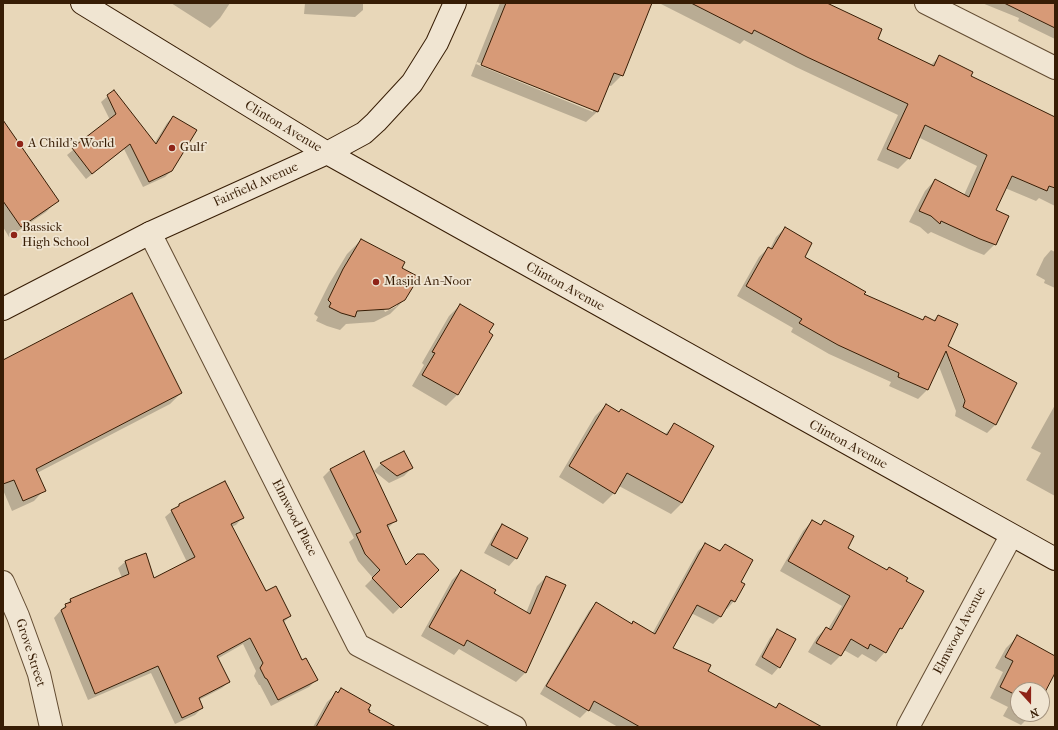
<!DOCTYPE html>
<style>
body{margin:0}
#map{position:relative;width:1058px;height:730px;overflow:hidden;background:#e8d7b9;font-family:"IM FELL French Canon",serif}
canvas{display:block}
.frame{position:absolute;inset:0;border:4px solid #371d05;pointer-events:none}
.north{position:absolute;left:1010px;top:682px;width:40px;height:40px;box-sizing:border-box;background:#f0e5d2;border:1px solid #a69580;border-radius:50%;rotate:159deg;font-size:11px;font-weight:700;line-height:16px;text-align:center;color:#371d05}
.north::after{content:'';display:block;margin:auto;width:14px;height:18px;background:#8f2418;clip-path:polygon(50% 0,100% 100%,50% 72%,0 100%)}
</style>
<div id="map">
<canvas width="1058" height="730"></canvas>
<div class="frame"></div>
<div class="north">N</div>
</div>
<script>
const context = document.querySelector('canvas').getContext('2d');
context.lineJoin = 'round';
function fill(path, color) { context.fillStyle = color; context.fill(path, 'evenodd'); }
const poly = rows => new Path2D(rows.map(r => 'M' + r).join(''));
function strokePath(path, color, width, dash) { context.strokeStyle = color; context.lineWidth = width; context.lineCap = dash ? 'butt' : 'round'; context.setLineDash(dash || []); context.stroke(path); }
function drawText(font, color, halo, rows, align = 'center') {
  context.font = font + ' "IM FELL French Canon",serif'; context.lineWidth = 3.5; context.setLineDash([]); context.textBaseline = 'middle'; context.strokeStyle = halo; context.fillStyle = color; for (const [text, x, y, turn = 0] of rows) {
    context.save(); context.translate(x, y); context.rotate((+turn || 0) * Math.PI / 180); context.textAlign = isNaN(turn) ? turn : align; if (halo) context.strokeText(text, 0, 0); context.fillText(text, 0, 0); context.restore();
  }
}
fill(poly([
 [171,3,230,3,220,18,210,28],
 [305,3,363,3,363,10,355,17,304,14],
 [500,3,651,3,622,75,611,86,608,85,597,112,586,122,471,76],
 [477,62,593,109,593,112,476,64],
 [659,3,824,3,876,39,931,65,939,57,970,76,1055,119,1055,206,1039,198,1036,201,1005,188,995,211,995,244,984,255,969,249,931,232,928,234,920,227,909,222,925,191,935,180,964,195,977,166,918,137,909,158,898,169,877,160,898,115,796,67,744,40,740,44],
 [982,3,1055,3,1055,39,1018,21,1019,18],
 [114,91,154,144,167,123,173,117,172,170,165,177,143,187,124,149,86,179,67,155,110,120,101,102],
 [3,132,57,201,46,212,9,237,3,227],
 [785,228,803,257,863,294,922,321,925,317,933,321,938,316,947,347,996,424,987,433,955,416,956,411,938,364,927,390,918,399,889,386,891,382,829,354,791,332,793,328,737,296,759,257,768,248,770,249,776,237],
 [949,361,951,361,968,406,966,406],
 [361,240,400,268,404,300,390,314,374,322,346,324,340,330,327,326,316,321,318,317,314,314,329,284,347,254],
 [397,303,397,306,385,312,384,310],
 [1051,250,1055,252,1055,288,1044,283,1045,280,1036,275,1044,258],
 [460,305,492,335,457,395,446,406,412,386,424,365,422,363,449,316],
 [3,361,181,393,170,404,37,473,44,490,34,501,12,511,3,490],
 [606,405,664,435,674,425,713,447,682,503,671,514,619,486,614,493,603,504,559,477,595,416],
 [1055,405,1055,496,1026,480,1041,453,1031,448],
 [404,453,412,468,404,476,389,483,374,471,381,464],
 [331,469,395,521,388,528,405,567,438,570,393,614,365,586,373,578,358,561,349,542,354,538,323,477],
 [179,505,242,518,236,525,231,527,266,592,290,616,283,623,302,662,316,680,309,687,271,706,260,685,259,685,254,676,256,671,243,644,217,659,229,682,222,688,199,700,202,708,195,715,175,724,151,673,88,700,54,618,70,600,122,578,118,568,125,562,153,580,187,562,165,517],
 [812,521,820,526,824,521,846,549,904,582,901,628,895,634,885,652,876,662,862,654,858,658,844,650,840,656,831,665,808,652,817,637,826,628,828,629,842,606,780,571,803,531],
 [502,525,516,558,509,566,484,553,495,533],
 [705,544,719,551,725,545,739,583,734,601,727,609,725,608,720,617,713,624,691,613,671,648,707,671,775,709,779,704,809,721,811,720,823,727,618,727,588,710,580,718,540,694,589,611,596,603,631,624,633,623,652,634,698,551],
 [461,571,493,593,526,613,537,586,546,577,564,586,525,673,516,682,459,649,454,655,421,636,452,580],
 [778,630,779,667,772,675,755,665,770,638],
 [1017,637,1055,657,1055,671,1042,696,1042,690,1018,690,1018,714,1032,714,1021,725,1003,716,1008,707,990,698,1003,672,995,668,1006,648],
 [341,689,368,712,395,727,313,727,327,702]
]), '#0003');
const building = poly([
 [506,3,652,3,623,76,614,73,598,112,481,65,506,3],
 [691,3,827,3,882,29,878,39,934,66,939,55,973,72,971,76,1055,117,1055,188,1049,186,1047,191,1012,176,996,210,1009,216,996,245,980,239,941,221,940,224,931,216,919,211,935,179,969,197,987,155,925,125,910,159,887,149,908,104,807,57,754,30,752,34,691,3],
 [1004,3,1055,3,1055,28,1004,3],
 [114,90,156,144,173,116,197,130,172,171,149,182,130,144,92,174,72,148,116,114,107,95,114,90],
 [3,120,59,201,21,227,3,201,3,120],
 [785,227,812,243,805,257,866,292,864,294,923,320,925,316,935,321,938,315,958,324,948,346,1017,383,996,425,963,407,965,401,946,351,928,390,898,377,899,373,838,345,799,323,802,319,746,286,768,247,772,249,785,227],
 [361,239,405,262,402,268,419,277,405,300,389,309,357,311,355,317,341,313,329,307,331,303,328,300,343,269,361,239],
 [132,293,182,393,36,469,46,491,23,501,14,480,3,484,3,360,132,293],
 [460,304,494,324,489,332,493,335,458,395,422,375,435,353,432,352,460,304],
 [606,404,619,412,621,409,667,435,674,423,714,446,682,503,627,473,615,494,569,466,606,404],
 [364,451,397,521,387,525,406,565,417,554,424,554,439,570,401,608,372,578,380,570,365,554,356,534,361,532,330,469,364,451],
 [404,451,413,468,397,476,380,463,404,451],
 [225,481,244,518,231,524,266,591,276,586,291,616,283,620,302,660,306,658,318,680,278,700,267,679,265,678,260,668,263,663,250,638,217,656,230,682,199,698,203,708,182,718,158,666,95,694,61,610,66,607,65,604,71,602,70,599,129,574,125,561,146,553,154,578,195,557,171,510,179,506,179,504,225,481],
 [812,520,821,525,824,520,854,536,848,548,887,570,889,567,908,578,906,581,924,591,902,629,900,628,886,653,870,644,868,649,851,639,841,656,816,643,826,627,831,630,850,596,788,561,812,520],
 [502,524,528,538,517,559,491,545,502,524],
 [705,543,720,551,725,544,753,560,741,582,745,584,735,602,731,600,721,617,697,605,673,648,711,665,708,671,776,708,779,703,822,727,640,727,594,701,589,711,546,686,596,602,632,624,633,621,655,634,705,543],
 [461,570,496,590,494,593,530,614,546,576,566,585,526,673,467,640,464,646,429,627,461,570],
 [777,629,796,639,780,668,762,657,777,629],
 [1017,635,1055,656,1055,673,1042,698,1042,690,1018,690,1018,696,1000,687,1013,661,1005,657,1017,635],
 [341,688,371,705,368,710,370,710,369,712,396,727,316,727,336,691,338,693,341,688]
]);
fill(building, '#d79a77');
strokePath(building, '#371d05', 1);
const street = poly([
 [926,3,1055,68],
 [150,233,358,645,515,727],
 [3,582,18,616,39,674,51,727],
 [908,727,1011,536]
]);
const secondary = poly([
 [82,3,327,153,1055,559],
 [3,309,150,233,327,153,364,133,376,122,412,83,437,43,455,3]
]);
strokePath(street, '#634c32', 24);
strokePath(secondary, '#371d05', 24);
strokePath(street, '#f0e5d2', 22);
strokePath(secondary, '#f0e5d2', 22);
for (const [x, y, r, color] of [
 [20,144,4,"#8f2418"],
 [172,148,4,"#8f2418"],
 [14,235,4,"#8f2418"],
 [376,282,4,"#8f2418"]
]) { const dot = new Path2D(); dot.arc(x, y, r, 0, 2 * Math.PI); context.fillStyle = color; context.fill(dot); strokePath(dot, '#f0e5d2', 1.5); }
drawText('13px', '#371d05', '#f0e5d2', [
 ["Clinton Avenue",283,127,31],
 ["Fairfield Avenue",256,185,-24],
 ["Clinton Avenue",565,287,29],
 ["Clinton Avenue",848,445,29],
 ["Elmwood Place",294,518,63],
 ["Elmwood Avenue",960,631,-62],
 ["Grove Street",30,653,72]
]);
drawText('13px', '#371d05', '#f0e5d2', [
 ["A Child's World",28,144],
 ["Gulf",180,148],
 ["Bassick",22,228],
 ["High School",22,243],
 ["Masjid An-Noor",384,282]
], 'left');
</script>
